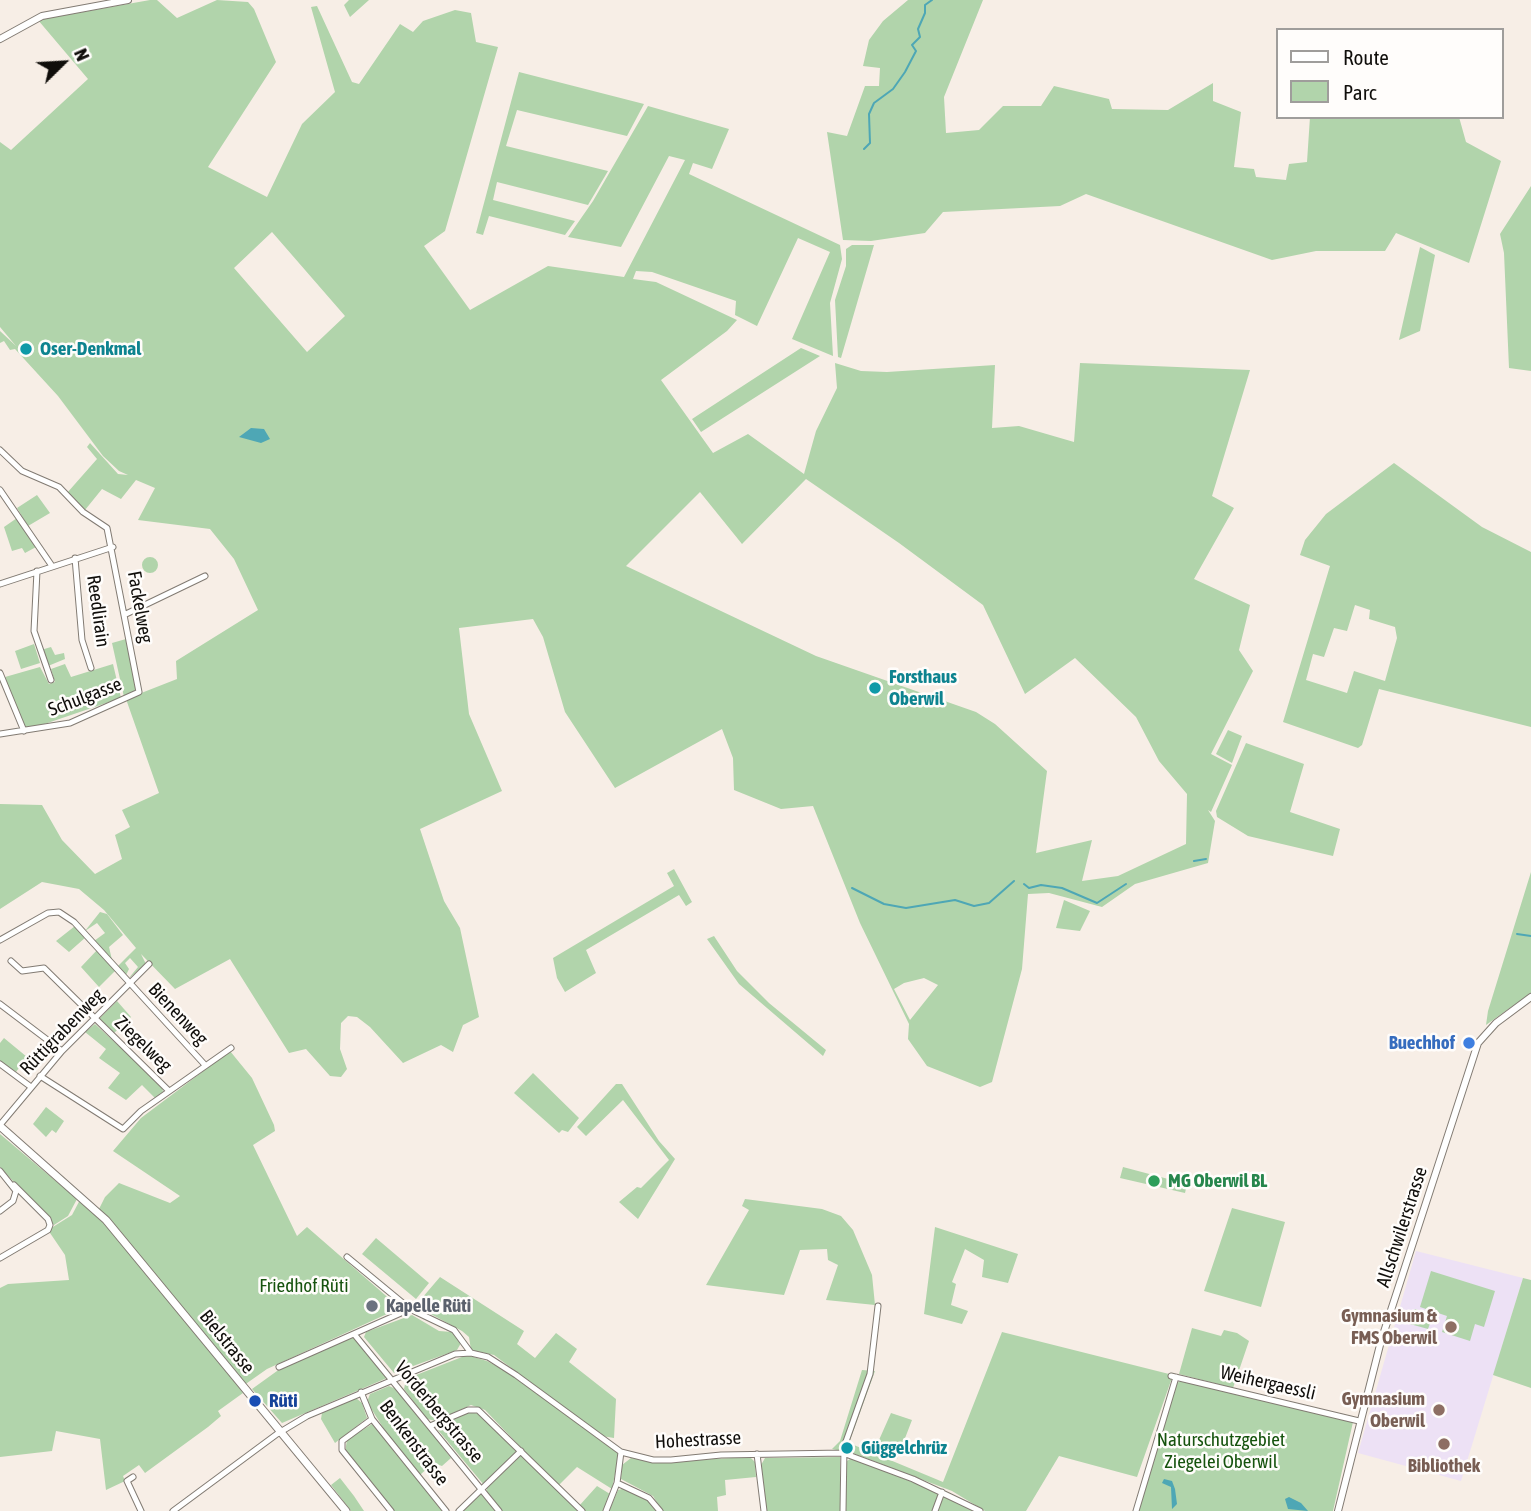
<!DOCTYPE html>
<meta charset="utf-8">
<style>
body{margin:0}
#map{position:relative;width:1531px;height:1511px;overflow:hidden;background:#f7eee6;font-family:"Asap Condensed",sans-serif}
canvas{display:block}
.legend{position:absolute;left:1276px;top:28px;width:228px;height:91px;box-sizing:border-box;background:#fffdfb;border:2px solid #9f9d9b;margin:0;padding:9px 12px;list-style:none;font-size:21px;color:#100e0b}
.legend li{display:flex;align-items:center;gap:14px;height:35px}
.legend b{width:35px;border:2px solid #9f9d9b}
.north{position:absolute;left:28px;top:28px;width:70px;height:70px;-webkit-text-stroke:5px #fffdfb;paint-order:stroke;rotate:66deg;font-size:19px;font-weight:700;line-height:28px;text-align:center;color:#100e0b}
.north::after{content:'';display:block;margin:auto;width:24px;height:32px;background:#100e0b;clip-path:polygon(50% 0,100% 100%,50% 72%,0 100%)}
</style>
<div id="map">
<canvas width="1531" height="1511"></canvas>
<ul class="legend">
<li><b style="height:9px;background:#fff"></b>Route</li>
<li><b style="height:19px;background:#b1d4ab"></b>Parc</li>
</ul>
<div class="north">N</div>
</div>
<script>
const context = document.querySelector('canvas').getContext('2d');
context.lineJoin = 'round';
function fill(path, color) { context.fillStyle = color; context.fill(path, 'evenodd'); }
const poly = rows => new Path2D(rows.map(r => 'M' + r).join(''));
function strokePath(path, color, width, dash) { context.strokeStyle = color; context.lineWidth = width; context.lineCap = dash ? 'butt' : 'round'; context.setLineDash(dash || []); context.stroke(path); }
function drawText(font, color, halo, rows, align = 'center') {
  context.font = font + ' "Asap Condensed",sans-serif'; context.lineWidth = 5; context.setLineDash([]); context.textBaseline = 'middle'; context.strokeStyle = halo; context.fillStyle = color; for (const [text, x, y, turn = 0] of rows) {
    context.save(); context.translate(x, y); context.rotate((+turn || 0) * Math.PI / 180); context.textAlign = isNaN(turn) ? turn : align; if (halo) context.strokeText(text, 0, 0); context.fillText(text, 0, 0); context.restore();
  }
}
fill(poly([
 [1416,1251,1523,1278,1461,1481,1358,1453]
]), '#ede1f5');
fill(poly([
 [150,0,157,0,177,18,217,0,248,2,254,9,276,62,208,167,267,197,302,124,335,92,311,7,317,6,352,82,359,84,400,24,413,32,423,21,455,10,471,13,476,42,498,47,445,231,424,246,470,310,548,266,624,277,685,160,669,156,621,247,568,237,593,201,648,106,729,129,712,169,693,163,689,174,840,245,842,259,830,303,833,356,792,339,830,252,798,238,757,326,735,315,736,301,652,272,636,271,633,279,656,282,737,320,727,331,661,380,713,453,748,434,804,474,816,431,837,388,835,363,861,371,887,372,995,365,992,428,1019,426,1074,442,1080,363,1250,370,1212,496,1234,508,1194,579,1250,605,1239,650,1253,671,1211,754,1232,765,1211,812,1208,810,1215,821,1208,863,1135,884,1102,907,1049,893,1028,894,1022,969,992,1082,980,1087,927,1066,908,1039,909,1024,860,923,813,806,781,809,734,790,733,758,722,729,615,788,565,712,543,637,533,619,459,628,469,714,502,791,420,829,444,901,460,928,479,1017,463,1025,453,1052,441,1045,403,1063,370,1027,357,1017,348,1016,341,1023,340,1049,347,1069,341,1077,330,1076,306,1049,289,1053,230,959,175,989,141,954,146,964,128,979,138,967,130,958,125,963,129,969,126,975,117,967,136,948,104,910,79,889,42,882,0,909,0,804,42,805,62,840,95,874,122,859,115,835,130,827,122,810,159,793,126,699,177,679,176,661,258,610,234,559,210,529,138,520,155,488,136,480,121,499,102,489,85,510,67,493,97,459,87,447,90,443,118,474,128,475,119,471,103,456,58,396,15,349,10,350,4,341,0,343,0,331,16,346,0,327,0,142,11,150,88,79,38,20],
 [272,232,345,316,307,352,234,268],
 [806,479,899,543,983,605,1025,694,1075,658,1136,717,1159,761,1187,794,1186,844,1118,876,1082,881,1092,840,1036,853,1047,771,995,724,976,712,816,656,626,566,700,492,742,544],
 [924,978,938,985,910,1020,894,989,904,983],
 [349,0,369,0,350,17,344,5],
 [908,0,983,0,944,97,946,133,979,130,1003,106,1041,106,1054,86,1109,99,1112,109,1168,110,1213,83,1213,101,1241,112,1234,167,1254,169,1256,177,1286,180,1289,164,1307,162,1310,117,1459,117,1466,142,1501,161,1469,263,1396,233,1385,251,1316,251,1272,260,1086,194,1060,206,943,212,925,233,871,241,843,240,827,132,847,136,865,86,879,86,880,68,863,66,869,40,883,21],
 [519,72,644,104,627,136,517,110,506,146,608,171,588,205,497,182,493,200,575,221,565,235,489,216,483,235,476,233],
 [1531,186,1531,371,1509,368,1504,253,1500,234],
 [852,245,874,245,841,358,838,357,835,300,846,266,846,249],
 [1420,247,1435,255,1420,331,1399,340],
 [801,348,820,356,701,432,692,419],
 [1394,463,1482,527,1531,552,1531,727,1379,689,1362,745,1358,748,1283,722,1330,566,1300,555,1305,540,1326,514],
 [1355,605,1370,610,1369,619,1395,627,1397,638,1385,681,1354,671,1347,693,1306,680,1313,654,1324,657,1334,628,1347,631],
 [37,495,50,513,28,526,17,508],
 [17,518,36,547,25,553,22,548,12,551,4,527],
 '142 565a8 8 0 1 1 16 0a8 8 0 1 1-16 0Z',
 [126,639,136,690,124,697,112,643],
 [34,644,40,663,21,669,15,651],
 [51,647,55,655,64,653,65,659,48,666,41,650],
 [65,664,71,677,113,664,121,698,24,731,5,677,40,667,49,684,55,682,51,669],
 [1228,730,1242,736,1232,763,1216,754],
 [1246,743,1304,764,1290,812,1340,829,1333,856,1248,836,1217,817,1216,811],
 [674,869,692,902,686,906,679,895,586,950,596,973,565,992,557,978,553,958,674,886,667,873],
 [1531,872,1531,993,1486,1025,1488,1011],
 [1064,900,1090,911,1080,931,1056,928],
 [100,912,107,914,123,935,109,947,112,960,94,941,105,933,97,923,85,931],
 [75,926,86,937,69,952,56,941],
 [714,936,737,971,769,1003,826,1050,823,1056,739,984,707,939],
 [98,949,115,971,99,987,81,967],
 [117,1001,131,1017,113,1034,100,1022,100,1018],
 [95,1024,162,1086,163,1092,155,1098,142,1085,126,1100,108,1088,120,1073,99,1058,106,1049,85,1032],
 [4,1038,27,1057,16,1072,0,1061,0,1043],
 [230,1051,252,1078,274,1125,275,1131,253,1145,297,1236,307,1227,400,1308,267,1369,240,1388,243,1393,218,1411,221,1416,208,1427,145,1473,139,1465,123,1476,125,1481,106,1490,100,1439,56,1431,52,1451,0,1457,0,1288,8,1284,69,1280,65,1255,48,1230,72,1215,82,1196,98,1211,105,1197,119,1183,170,1203,180,1196,113,1151,141,1118],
 [533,1073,579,1118,568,1132,562,1130,559,1133,514,1093],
 [616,1084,622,1084,659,1141,675,1159,638,1219,619,1202,637,1187,641,1188,669,1160,623,1100,586,1136,577,1127],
 [46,1107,64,1121,56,1133,52,1130,46,1137,33,1124],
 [0,1134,77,1199,68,1216,54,1225,0,1167],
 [1123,1167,1187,1184,1185,1193,1120,1178],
 [745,1199,822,1209,841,1216,853,1230,872,1275,875,1305,826,1300,838,1265,828,1260,827,1249,800,1250,784,1295,706,1285,749,1210,742,1206],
 [1232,1208,1285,1222,1261,1307,1204,1291],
 [935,1227,1018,1254,1008,1283,982,1277,984,1260,965,1249,952,1282,956,1284,951,1305,968,1311,962,1324,924,1314],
 [376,1238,429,1283,416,1299,362,1254],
 [1431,1271,1495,1291,1484,1327,1475,1324,1470,1341,1442,1332,1447,1316,1420,1307],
 [440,1277,524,1331,517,1344,535,1358,556,1333,577,1349,569,1362,616,1399,614,1438,602,1436,494,1355,471,1350,469,1337,462,1331,418,1307,416,1305],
 [1523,1278,1531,1280,1531,1388,1493,1375],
 [1415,1309,1433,1315,1428,1329,1410,1324],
 [412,1315,439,1331,452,1332,461,1343,457,1350,394,1373,364,1337,366,1332],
 [1192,1328,1221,1336,1224,1330,1237,1333,1249,1341,1233,1388,1179,1374],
 [1002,1332,1173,1375,1137,1477,1059,1456,1026,1511,985,1511,952,1491,855,1454,832,1449,840,1441,862,1370,875,1371,849,1443,943,1482],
 [353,1336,387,1378,282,1423,252,1389,277,1371],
 [467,1355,487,1361,509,1373,619,1454,612,1489,577,1467,558,1486,485,1410,471,1405,436,1421,427,1419,404,1389,406,1379],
 [1185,1380,1353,1422,1333,1511,1139,1511,1176,1383],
 [389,1386,398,1390,451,1458,442,1466,433,1463,420,1475,389,1437,367,1402,370,1394],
 [356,1398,362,1403,367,1418,335,1443,321,1419,322,1413],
 [468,1412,481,1414,519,1452,484,1485,438,1430,438,1425],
 [891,1413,912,1420,897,1459,875,1449],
 [372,1424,429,1494,442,1511,393,1511,345,1452,347,1440],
 [521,1455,579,1511,501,1511,487,1493,487,1488],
 [750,1457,755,1462,756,1477,725,1480,726,1495,717,1497,718,1511,662,1511,653,1496,621,1479,622,1465,631,1458,658,1462],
 [840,1457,840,1511,766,1511,761,1465,765,1458],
 [852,1458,940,1493,932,1511,846,1511,845,1462],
 [340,1478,354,1496,364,1511,351,1511,331,1485],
 [597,1486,610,1494,603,1511,585,1511,579,1506],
 [626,1488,643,1496,658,1511,609,1511,618,1490],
 [481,1494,495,1511,461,1511],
 [944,1497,948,1497,974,1511,936,1511]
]), '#b1d4ab');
fill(poly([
 [251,428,264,429,270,439,261,443,239,437],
 [1164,1479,1172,1481,1175,1489,1177,1504,1172,1509,1171,1487,1162,1483],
 [1289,1497,1301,1503,1308,1511,1288,1509,1285,1499]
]), '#4ea7b5');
strokePath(poly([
 [864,149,870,143,869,114,874,103,893,89,905,72,916,51,912,45,920,37,918,29,925,13,925,5,932,0],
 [1194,861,1206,859],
 [1024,884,1029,888,1041,885,1062,888,1097,903,1126,884],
 [852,888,884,904,906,908,955,900,974,906,989,903,1014,881],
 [1517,934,1531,936]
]), '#4ea7b5', 2);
const minor = poly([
 [0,450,22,471,59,487,83,512,107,528,139,692,70,723,0,734],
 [0,490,52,566],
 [75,558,82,640,91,668],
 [37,571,34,631,51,680],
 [0,584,113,547],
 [126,614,205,576],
 [0,673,24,731],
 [0,940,48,913,59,912,74,922,205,1065],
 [11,961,22,971,44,968,169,1091],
 [0,1004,62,1051],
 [0,1064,31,1087],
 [40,1076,123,1129,141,1111,231,1048],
 [0,1125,62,1051,149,964],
 [0,1171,16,1191,13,1201,0,1211],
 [347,1257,410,1309,454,1330,471,1353],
 [0,1258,48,1230,50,1225,48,1219,14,1185],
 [354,1334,499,1511],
 [279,1367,410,1309],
 [1171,1376,1359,1421],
 [361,1392,372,1419,446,1511],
 [372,1419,342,1441,342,1450,391,1511],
 [430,1426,468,1410,478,1410,582,1511],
 [757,1454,764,1511],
 [133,1477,127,1481,141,1511],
 [617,1483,649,1498,660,1511],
 [173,1511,277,1434,307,1416,455,1354,471,1353,488,1357,516,1375,621,1452,653,1460,671,1460,721,1455,843,1453,913,1479,980,1511],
 [459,1511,521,1451],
 [606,1511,617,1483,621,1452],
 [843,1511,844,1447,870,1374,878,1306],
 [935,1511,942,1492],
 [1136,1511,1176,1377]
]);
const tertiary = poly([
 [0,39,42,16,128,0],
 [1338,1511,1381,1341,1478,1043,1496,1023,1531,997]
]);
const secondary = poly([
 [0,1126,106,1220,346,1511]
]);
strokePath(minor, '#827b73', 7);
strokePath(tertiary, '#827b73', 8);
strokePath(secondary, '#827b73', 9);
strokePath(minor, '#fff', 5);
strokePath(tertiary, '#fff', 6);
strokePath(secondary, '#fff', 7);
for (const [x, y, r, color] of [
 [26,349,7,"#0f9aa8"],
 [875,688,7,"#0f9aa8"],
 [1469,1043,7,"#3f7fe0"],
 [1154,1181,7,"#2e9e5b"],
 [372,1306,7,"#6b7280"],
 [1451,1327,7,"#8d6e63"],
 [255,1401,7,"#1a4fb4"],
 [1439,1410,7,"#8d6e63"],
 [1444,1444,7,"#8d6e63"],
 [847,1448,7,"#0f9aa8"]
]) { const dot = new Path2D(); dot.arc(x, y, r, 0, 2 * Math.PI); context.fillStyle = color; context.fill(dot); strokePath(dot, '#fffdfb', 2.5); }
drawText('bold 19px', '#0d838f', '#fffdfb', [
 ["Oser-Denkmal",40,349],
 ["Forsthaus",889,677],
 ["Oberwil",889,699],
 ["Güggelchrüz",861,1448]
], 'left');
drawText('19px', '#100e0b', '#fffdfb', [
 ["Fackelweg",140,607,80],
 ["Reedlirain",98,611,82],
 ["Schulgasse",85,697,-21],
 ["Bienenweg",178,1014,47],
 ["Rüttigrabenweg",62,1032,-46],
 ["Ziegelweg",143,1044,44],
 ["Allschwilerstrasse",1402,1227,-72],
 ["Bielstrasse",227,1342,51],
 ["Weihergaessli",1268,1383,13],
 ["Vorderbergstrasse",439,1412,50],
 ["Hohestrasse",698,1440,-3],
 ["Benkenstrasse",414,1443,53]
]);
drawText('bold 19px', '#366cbe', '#fffdfb', [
 ["Buechhof",1455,1043]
], 'right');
drawText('bold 19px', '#27864d', '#fffdfb', [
 ["MG Oberwil BL",1168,1181]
], 'left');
drawText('19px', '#16530e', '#fffdfb', [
 ["Friedhof Rüti",304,1286],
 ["Naturschutzgebiet",1221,1440],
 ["Ziegelei Oberwil",1221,1462]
]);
drawText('bold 19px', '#5b616d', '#fffdfb', [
 ["Kapelle Rüti",386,1306]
], 'left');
drawText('bold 19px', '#785e54', '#fffdfb', [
 ["Gymnasium &",1437,1316],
 ["FMS Oberwil",1437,1338],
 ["Gymnasium",1425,1399],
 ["Oberwil",1425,1421],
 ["Bibliothek",1444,1466,"center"]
], 'right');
drawText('bold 19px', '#164399', '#fffdfb', [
 ["Rüti",269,1401]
], 'left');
</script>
